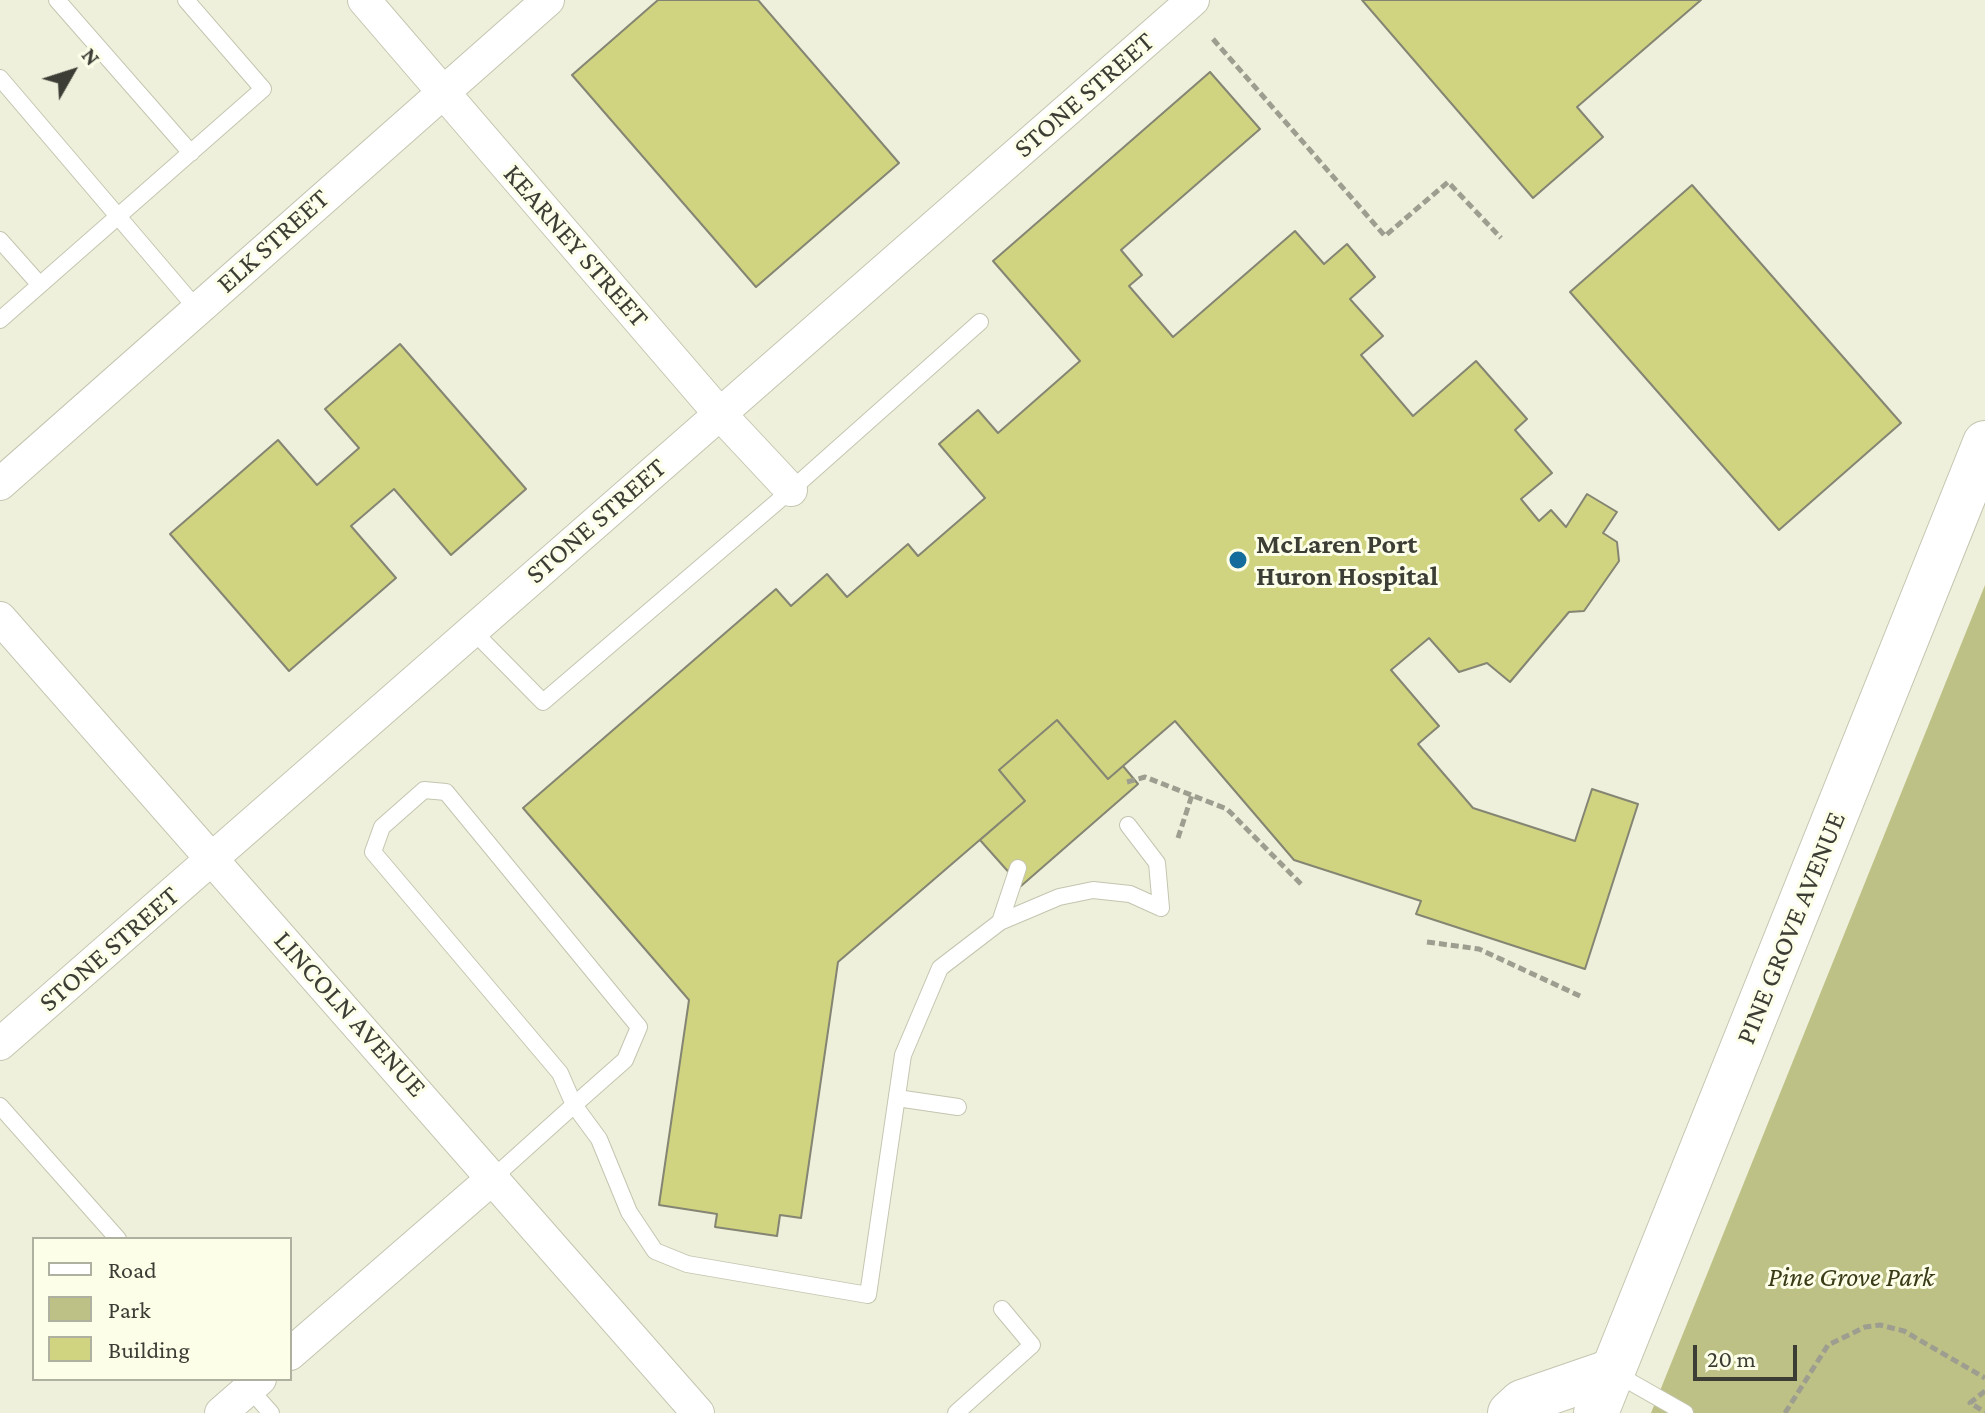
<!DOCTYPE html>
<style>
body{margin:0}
#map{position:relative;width:1985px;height:1413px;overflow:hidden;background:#eff0db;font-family:"Crimson Pro",serif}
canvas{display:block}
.legend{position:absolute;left:32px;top:1237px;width:260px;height:144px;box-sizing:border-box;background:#fcfee8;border:2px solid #afb1a0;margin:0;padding:10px 14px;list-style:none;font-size:24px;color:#3c3d35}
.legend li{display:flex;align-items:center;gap:16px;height:40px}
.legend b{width:40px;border:2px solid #afb1a0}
.north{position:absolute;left:32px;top:32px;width:80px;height:80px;-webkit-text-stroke:6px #fcfee8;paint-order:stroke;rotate:51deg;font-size:22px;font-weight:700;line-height:32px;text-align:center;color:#3c3d35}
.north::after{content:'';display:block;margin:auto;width:28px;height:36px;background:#3c3d35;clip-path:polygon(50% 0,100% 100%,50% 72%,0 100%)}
.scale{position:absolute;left:1693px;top:1345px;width:104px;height:36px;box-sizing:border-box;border:4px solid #3c3d35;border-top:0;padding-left:10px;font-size:24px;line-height:28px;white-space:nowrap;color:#3c3d35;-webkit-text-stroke:6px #fcfee8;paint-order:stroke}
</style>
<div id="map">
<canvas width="1985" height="1413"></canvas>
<ul class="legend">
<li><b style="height:10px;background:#fff"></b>Road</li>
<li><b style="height:22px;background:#bec186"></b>Park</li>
<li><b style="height:22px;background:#d0d380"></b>Building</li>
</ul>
<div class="north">N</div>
<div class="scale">20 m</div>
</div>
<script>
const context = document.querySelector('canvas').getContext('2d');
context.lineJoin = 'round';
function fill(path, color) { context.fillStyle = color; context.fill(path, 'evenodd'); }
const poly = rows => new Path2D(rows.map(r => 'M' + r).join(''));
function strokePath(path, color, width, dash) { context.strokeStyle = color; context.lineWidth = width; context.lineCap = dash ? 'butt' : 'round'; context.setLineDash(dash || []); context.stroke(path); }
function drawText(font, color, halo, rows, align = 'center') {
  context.font = font + ' "Crimson Pro",serif'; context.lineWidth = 6; context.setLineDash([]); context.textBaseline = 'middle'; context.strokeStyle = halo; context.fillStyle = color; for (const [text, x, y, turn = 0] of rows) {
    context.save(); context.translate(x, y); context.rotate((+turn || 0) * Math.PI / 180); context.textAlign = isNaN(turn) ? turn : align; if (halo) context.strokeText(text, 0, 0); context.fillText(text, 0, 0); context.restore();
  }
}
fill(poly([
 [1985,585,1985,1413,1651,1413]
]), '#bec186');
const building = poly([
 [658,0,758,0,899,163,756,287,572,75,658,0],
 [1362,0,1701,0,1577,107,1603,137,1533,198,1362,0],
 [1210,72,1260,129,1121,250,1142,275,1129,286,1173,337,1295,231,1324,264,1347,244,1375,277,1350,299,1383,336,1361,355,1413,416,1476,361,1527,419,1515,430,1552,473,1521,499,1539,521,1551,510,1566,527,1587,494,1617,512,1603,533,1617,542,1619,561,1584,611,1569,612,1510,682,1487,663,1459,672,1429,638,1391,670,1439,726,1418,744,1473,808,1575,841,1592,789,1638,804,1585,969,1416,914,1421,901,1294,860,1175,721,1108,779,1057,720,999,770,1025,801,838,962,801,1218,780,1215,777,1236,715,1227,717,1214,659,1205,689,1000,523,808,776,589,791,606,827,574,847,597,908,544,918,556,985,498,939,444,978,410,998,433,1080,361,993,261,1210,72],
 [1692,185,1901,423,1779,530,1570,292,1692,185],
 [400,344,526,489,451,555,394,489,351,526,396,578,289,671,170,534,278,440,317,485,359,448,325,409,400,344],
 [1057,720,1108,779,1123,766,1138,784,1021,886,980,840,1025,801,999,770,1057,720]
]);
fill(building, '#d0d380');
strokePath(building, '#848572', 2);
const lane = poly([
 [57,0,191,153],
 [0,78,197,309],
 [0,240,40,285],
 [0,320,263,89,186,0],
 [472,630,543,702,791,490,980,322],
 [424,790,446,792,639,1027,625,1060,574,1105,560,1073,373,852,382,827,424,790],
 [1128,825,1157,863,1161,908],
 [1000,922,1018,868],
 [897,1098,958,1107],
 [0,1106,118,1239],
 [494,1177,574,1105,599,1139,629,1212,655,1251,687,1264,868,1295,903,1055,940,968,1000,922,1059,897,1093,890,1130,894,1161,908],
 [1613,1372,1685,1413],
 [247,1386,271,1413],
 [956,1413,1032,1345,1002,1309]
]);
const street = poly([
 [364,0,719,413,791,490],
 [0,484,548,0],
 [0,618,698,1413],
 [0,1044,1193,0],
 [290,1354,494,1177],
 [221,1413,260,1379]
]);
const secondary = poly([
 [1510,1413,1522,1402,1612,1371]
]);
const primary = poly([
 [1596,1413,1985,443]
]);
strokePath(lane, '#c4c5b0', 18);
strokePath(street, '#c4c5b0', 34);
strokePath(secondary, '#c4c5b0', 46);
strokePath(primary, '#c4c5b0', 46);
strokePath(poly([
 [1213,39,1385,236,1448,182,1501,238],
 [1127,782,1145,777,1227,809,1301,884],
 [1178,838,1192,795],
 [1427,942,1479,949,1580,996],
 [1985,1391,1970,1403,1985,1412],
 [1785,1413,1828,1345,1865,1327,1880,1325,1904,1331,1985,1378]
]), '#9d9e8f', 5, [8, 4]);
strokePath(lane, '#fff', 16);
strokePath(street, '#fff', 32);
strokePath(secondary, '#fff', 44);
strokePath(primary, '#fff', 44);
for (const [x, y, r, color] of [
 [1238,560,10,"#146c9c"]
]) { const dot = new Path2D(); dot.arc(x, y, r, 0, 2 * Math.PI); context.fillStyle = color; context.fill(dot); strokePath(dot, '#fcfee8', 3); }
drawText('28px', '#3c3d35', '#fcfee8', [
 ["STONE STREET",1084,95,-41],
 ["ELK STREET",273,241,-42],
 ["KEARNEY STREET",576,246,49],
 ["STONE STREET",596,521,-41],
 ["PINE GROVE AVENUE",1791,928,-68],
 ["STONE STREET",109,949,-41],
 ["LINCOLN AVENUE",350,1014,48]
]);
drawText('bold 28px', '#3c3d35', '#fcfee8', [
 ["McLaren Port",1256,544],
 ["Huron Hospital",1256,576]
], 'left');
drawText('italic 28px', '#393a16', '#fcfee8', [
 ["Pine Grove Park",1851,1277]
]);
</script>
